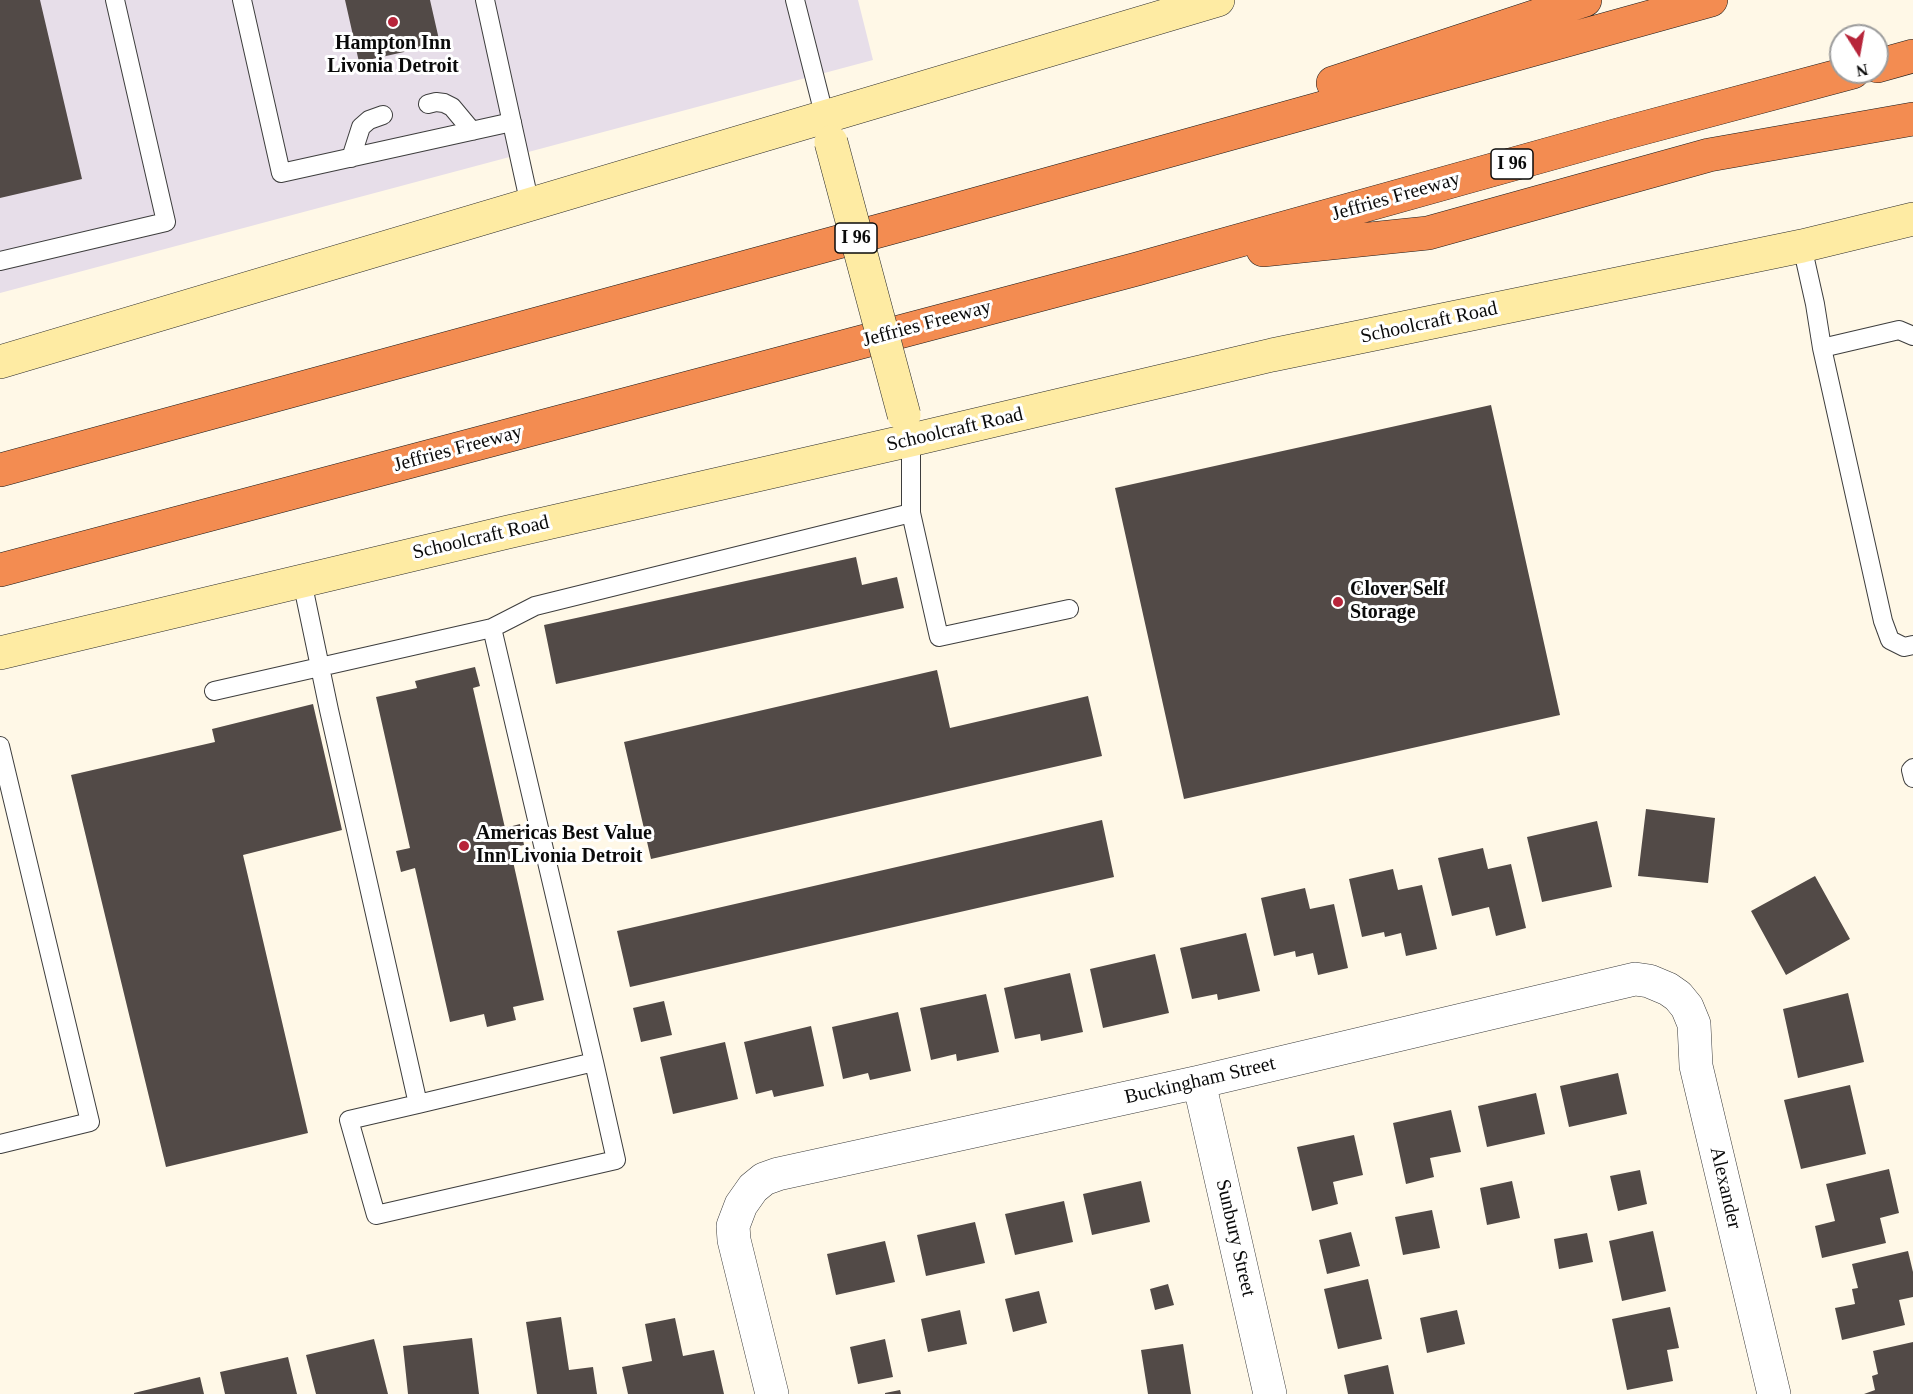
<!DOCTYPE html>
<style>
body{margin:0}
#map{position:relative;width:1913px;height:1394px;overflow:hidden;background:#fff8e7;font-family:"Times New Roman",serif}
canvas{display:block}
.north{position:absolute;left:1829px;top:24px;width:60px;height:60px;box-sizing:border-box;background:#fff;border:2px solid #9d9d9d;border-radius:50%;rotate:169deg;font-size:16px;font-weight:700;line-height:24px;text-align:center;color:#0a0a0a}
.north::after{content:'';display:block;margin:auto;width:21px;height:27px;background:#b7253a;clip-path:polygon(50% 0,100% 100%,50% 72%,0 100%)}
</style>
<div id="map">
<canvas width="1913" height="1394"></canvas>
<div class="north">N</div>
</div>
<script>
const context = document.querySelector('canvas').getContext('2d');
context.lineJoin = 'round';
function fill(path, color) { context.fillStyle = color; context.fill(path, 'evenodd'); }
const poly = rows => new Path2D(rows.map(r => 'M' + r).join(''));
function strokePath(path, color, width, dash) { context.strokeStyle = color; context.lineWidth = width; context.lineCap = dash ? 'butt' : 'round'; context.setLineDash(dash || []); context.stroke(path); }
function drawText(font, color, halo, rows, align = 'center') {
  context.font = font + ' "Times New Roman",serif'; context.lineWidth = 6; context.setLineDash([]); context.textBaseline = 'middle'; context.strokeStyle = halo; context.fillStyle = color; for (const [text, x, y, turn = 0] of rows) {
    context.save(); context.translate(x, y); context.rotate((+turn || 0) * Math.PI / 180); context.textAlign = isNaN(turn) ? turn : align; if (halo) context.strokeText(text, 0, 0); context.fillText(text, 0, 0); context.restore();
  }
}
fill(poly([
 [0,0,858,0,873,60,0,293]
]), '#e7dee9');
fill(poly([
 [0,0,40,0,82,179,0,198],
 [345,0,430,0,440,44,359,62],
 [1491,405,1560,715,1184,799,1115,488],
 [856,557,862,585,897,577,904,608,556,684,544,625],
 [475,667,480,686,473,688,505,828,520,824,524,845,510,848,544,1000,513,1007,516,1020,487,1027,484,1014,450,1022,415,868,401,872,396,851,410,848,376,697,417,688,415,681],
 [937,670,950,728,1088,696,1102,756,651,859,624,742],
 [313,704,342,830,243,855,308,1133,166,1167,71,775,215,742,212,729],
 [1646,809,1715,818,1708,883,1638,876],
 [1102,820,1114,877,630,987,617,931],
 [1597,821,1612,887,1542,902,1527,837],
 [1483,848,1488,869,1511,864,1526,928,1496,936,1489,907,1452,916,1438,858],
 [1393,869,1398,890,1422,885,1437,949,1406,956,1401,933,1385,937,1384,932,1362,937,1349,879],
 [1815,876,1850,939,1786,975,1751,911],
 [1305,888,1310,909,1334,904,1348,968,1318,975,1313,953,1296,957,1295,951,1274,956,1261,898],
 [1246,933,1260,991,1218,1000,1217,994,1192,999,1180,948],
 [1155,954,1169,1013,1103,1028,1090,969],
 [1070,973,1083,1032,1041,1041,1040,1034,1015,1039,1004,988],
 [1848,993,1864,1062,1798,1078,1783,1009],
 [986,994,999,1052,957,1061,956,1054,931,1060,920,1008],
 [664,1001,672,1035,641,1042,633,1008],
 [898,1012,911,1071,870,1080,868,1073,843,1079,832,1027],
 [811,1026,824,1086,774,1097,772,1090,756,1094,744,1042],
 [725,1042,738,1099,673,1114,660,1057],
 [1618,1073,1627,1114,1569,1127,1560,1086],
 [1850,1085,1866,1154,1801,1169,1784,1100],
 [1536,1093,1545,1134,1487,1147,1478,1106],
 [1451,1110,1461,1152,1430,1158,1434,1177,1406,1184,1393,1123],
 [1354,1135,1363,1175,1333,1182,1338,1204,1312,1211,1297,1147],
 [1889,1169,1899,1213,1880,1218,1886,1243,1822,1258,1815,1226,1835,1221,1826,1184],
 [1640,1170,1647,1204,1618,1211,1610,1176],
 [1141,1181,1150,1222,1092,1235,1083,1194],
 [1512,1181,1520,1218,1487,1225,1480,1188],
 [1064,1201,1073,1242,1015,1255,1005,1214],
 [1432,1210,1440,1248,1403,1255,1395,1217],
 [975,1222,985,1263,926,1276,917,1235],
 [1653,1231,1666,1291,1622,1301,1609,1241],
 [1351,1232,1360,1266,1327,1274,1319,1240],
 [1587,1233,1593,1262,1559,1269,1554,1239],
 [885,1241,895,1282,836,1295,827,1254],
 [1908,1251,1913,1272,1913,1297,1899,1300,1905,1325,1842,1340,1835,1308,1855,1304,1852,1289,1858,1288,1852,1264],
 [1368,1279,1382,1339,1338,1349,1324,1289],
 [1168,1284,1174,1305,1155,1310,1150,1289],
 [1039,1291,1047,1323,1013,1332,1005,1299],
 [1670,1307,1679,1348,1667,1350,1673,1381,1627,1390,1612,1319],
 [960,1310,967,1344,928,1352,921,1319],
 [1457,1310,1465,1344,1427,1353,1420,1318],
 [561,1317,569,1370,593,1367,597,1394,537,1394,526,1322],
 [675,1318,683,1356,714,1350,724,1394,628,1394,622,1367,652,1361,645,1324],
 [472,1338,479,1394,408,1394,403,1346],
 [374,1339,388,1394,316,1394,306,1355],
 [885,1339,893,1377,858,1384,850,1347],
 [1913,1342,1913,1394,1864,1394,1875,1390,1872,1376,1878,1374,1873,1351],
 [1183,1344,1191,1394,1148,1394,1141,1350],
 [288,1357,297,1394,225,1394,220,1372],
 [1388,1365,1394,1394,1348,1394,1344,1375],
 [200,1377,204,1394,134,1394,134,1393],
 [900,1390,901,1394,885,1394,885,1393]
]), '#524a47');
const service = poly([
 [242,0,281,173,512,122],
 [485,0,530,205],
 [795,0,825,118],
 [428,104,436,102,444,103,452,107,472,131],
 [351,158,361,127,369,120,383,115],
 [1802,246,1815,304,1822,348,1883,621,1890,640,1904,647,1913,645],
 [0,261,166,222,115,0],
 [1822,348,1899,330,1913,336],
 [911,513,939,637,1069,609],
 [302,581,329,710,418,1104,349,1120,376,1215,616,1160,594,1062,418,1104],
 [492,628,535,606,911,513,911,440],
 [214,691,492,628,594,1062],
 [0,746,90,1122,0,1144],
 [1913,768,1911,770,1913,778]
]);
const minor = poly([
 [1199,1082,1270,1394],
 [772,1394,734,1240,733,1226,741,1205,753,1188,764,1179,778,1174,1199,1082,1635,979,1649,981,1668,989,1678,996,1687,1007,1694,1024,1696,1066,1774,1394]
]);
const secondary = poly([
 [0,362,1218,0],
 [0,653,508,532,911,440,1272,355,1802,246,1913,219]
]);
const motorway = poly([
 [1877,66,1913,56],
 [1333,83,1585,0],
 [1263,250,1428,233,1709,155,1913,119],
 [0,470,919,220,1711,0],
 [0,570,1137,269,1621,134,1853,72]
]);
strokePath(service, '#3d3d3d', 20);
strokePath(minor, '#3d3d3d', 34);
strokePath(secondary, '#2c2c2c', 34);
strokePath(motorway, '#1b1b1b', 34);
strokePath(service, '#fff', 18);
strokePath(minor, '#fff', 33);
strokePath(secondary, '#feeba3', 33);
strokePath(motorway, '#f38c51', 33);
const secondaryBridge = poly([
 [831,142,904,415]
]);
strokePath(secondaryBridge, '#2c2c2c', 34, []);
strokePath(secondaryBridge, '#feeba3', 33);
for (const [x, y, r, color] of [
 [393,22,6,"#b7253a"],
 [1338,602,6,"#b7253a"],
 [464,846,6,"#b7253a"]
]) { const dot = new Path2D(); dot.arc(x, y, r, 0, 2 * Math.PI); context.fillStyle = color; context.fill(dot); strokePath(dot, '#fff', 2); }
for (const [x, y, w] of [
 [1512,164,42],
 [856,238,42]
]) { const box = new Path2D(); box.roundRect(x - w / 2, y - 15, w, 30, 4.5); context.fillStyle = '#fff'; context.fill(box); strokePath(box, '#0a0a0a', 1.5); }
drawText('bold 18px', '#0a0a0a', null, [
 ["I 96",1512,164],
 ["I 96",856,238]
]);
drawText('bold 20px', '#0a0a0a', '#fff', [
 ["Hampton Inn",393,44,"center"],
 ["Livonia Detroit",393,67,"center"],
 ["Clover Self",1350,590],
 ["Storage",1350,613],
 ["Americas Best Value",476,834],
 ["Inn Livonia Detroit",476,857]
], 'left');
drawText('20px', '#0a0a0a', '#fff', [
 ["Jeffries Freeway",1396,197,-16],
 ["Schoolcraft Road",1429,323,-12],
 ["Jeffries Freeway",927,324,-15],
 ["Schoolcraft Road",955,430,-13],
 ["Jeffries Freeway",458,449,-15],
 ["Schoolcraft Road",481,538,-13],
 ["Buckingham Street",1200,1081,-13],
 ["Alexander",1725,1188,77],
 ["Sunbury Street",1235,1238,77]
]);
</script>
